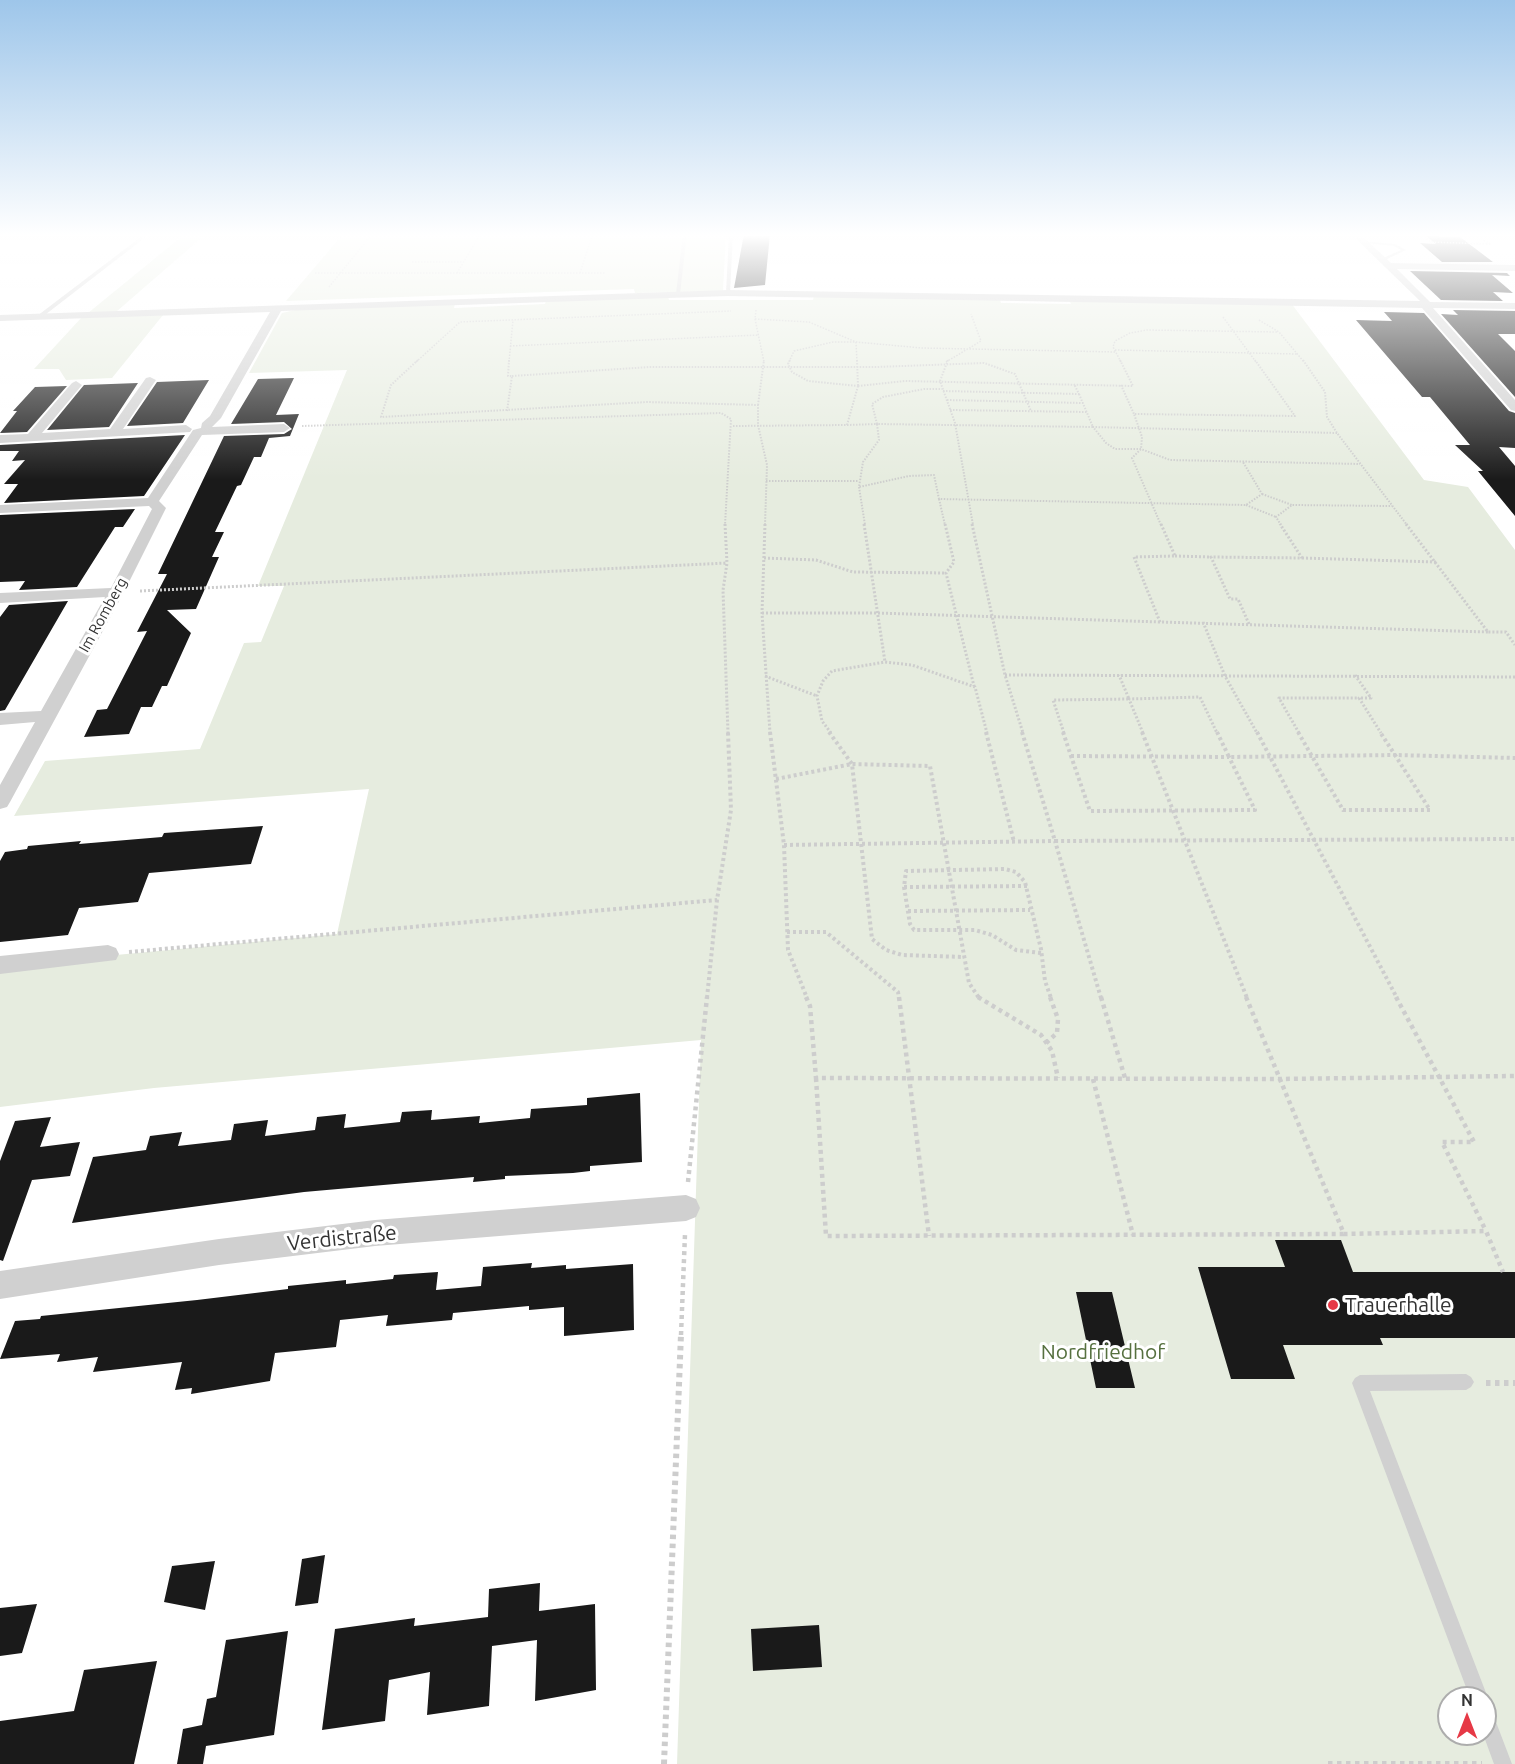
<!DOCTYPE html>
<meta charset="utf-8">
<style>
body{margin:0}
#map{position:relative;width:1515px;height:1764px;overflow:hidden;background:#fff;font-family:Ubuntu,sans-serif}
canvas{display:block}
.north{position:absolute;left:1437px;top:1686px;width:60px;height:60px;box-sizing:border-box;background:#fff;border:2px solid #adadad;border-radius:50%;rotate:0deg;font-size:16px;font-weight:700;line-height:24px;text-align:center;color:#333}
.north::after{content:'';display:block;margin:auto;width:21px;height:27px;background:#e63946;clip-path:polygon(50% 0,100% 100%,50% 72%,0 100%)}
</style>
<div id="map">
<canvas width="1515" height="1764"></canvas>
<div class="north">N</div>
</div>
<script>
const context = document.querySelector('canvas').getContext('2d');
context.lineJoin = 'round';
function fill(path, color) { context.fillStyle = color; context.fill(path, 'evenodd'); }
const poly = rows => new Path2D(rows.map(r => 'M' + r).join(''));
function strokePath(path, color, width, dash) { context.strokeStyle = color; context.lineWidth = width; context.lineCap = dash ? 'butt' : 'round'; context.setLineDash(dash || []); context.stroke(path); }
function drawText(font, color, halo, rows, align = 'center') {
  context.font = font + ' Ubuntu,sans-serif'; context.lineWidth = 6; context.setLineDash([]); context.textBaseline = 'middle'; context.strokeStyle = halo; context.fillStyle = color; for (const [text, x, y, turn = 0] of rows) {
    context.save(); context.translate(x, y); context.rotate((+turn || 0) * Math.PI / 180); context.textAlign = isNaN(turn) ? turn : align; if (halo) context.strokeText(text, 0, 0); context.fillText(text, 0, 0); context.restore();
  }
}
fill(poly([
 [186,233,207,233,116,312,88,313],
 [344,233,726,233,723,291,635,293,634,289,286,301],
 [668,296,669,300,813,300,814,296,999,298,1001,303,1071,304,1069,299,1291,303,1424,480,1468,487,1515,550,1515,1764,677,1764,701,1040,154,1088,0,1107,0,966,337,934,369,789,14,816,45,761,200,749,244,643,261,642,284,586,258,586,347,370,249,373,282,313,300,309,455,303,454,308,545,304,546,300],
 [1449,1698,1485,1698,1485,1734,1449,1734],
 [163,315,112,378,66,380,59,369,34,369,82,317]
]), '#e6ecdf');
fill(poly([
 [744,234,770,234,765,285,734,288],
 [1426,236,1460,237,1493,262,1442,262,1420,243,1436,244],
 [1410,271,1507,273,1510,276,1492,275,1513,293,1493,292,1503,301,1441,300],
 [1453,310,1515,311,1515,334,1498,334,1515,351,1515,397,1441,314,1458,315],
 [1384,312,1424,313,1509,411,1515,413,1515,448,1499,447,1515,466,1515,516,1478,471,1483,471,1455,445,1470,445,1430,397,1422,397,1356,320,1392,321],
 [294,378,276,415,299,414,290,436,269,438,261,457,254,457,241,485,237,486,215,532,224,532,212,557,219,557,196,609,167,610,191,633,167,686,162,686,152,707,141,707,129,734,84,737,97,710,107,709,147,631,137,632,167,574,158,574,224,436,284,434,292,429,284,422,231,424,258,379],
 [209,380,183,423,127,426,157,382],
 [138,383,109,427,47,430,84,385],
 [67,386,27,432,0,433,17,411,13,411,35,387],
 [185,435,144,496,4,503,18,484,4,484,25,460,12,461,19,451,0,451,0,445],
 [135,509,123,527,115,527,77,587,19,590,25,581,0,582,0,515],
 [68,601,5,710,0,711,0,617,9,605],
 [263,826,251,864,149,873,138,902,79,908,68,935,0,942,0,861,5,852,27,849,28,846,81,841,79,844,162,837,164,833],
 [640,1093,642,1162,590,1166,590,1171,573,1173,505,1176,505,1179,473,1182,474,1177,304,1192,72,1223,93,1157,146,1150,150,1136,182,1132,178,1146,231,1140,234,1124,268,1120,265,1136,315,1130,317,1117,346,1114,344,1128,400,1122,402,1112,432,1110,431,1120,480,1116,479,1123,530,1118,531,1109,587,1105,587,1098],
 [51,1117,40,1147,80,1142,70,1176,32,1180,3,1261,0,1260,0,1161,15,1121],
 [1275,1240,1341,1240,1353,1272,1515,1272,1515,1338,1380,1338,1383,1345,1283,1345,1295,1379,1231,1379,1198,1267,1285,1267],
 [532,1263,531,1268,566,1265,566,1269,633,1264,634,1330,564,1336,564,1307,529,1310,529,1306,453,1313,452,1320,386,1326,388,1315,340,1320,336,1347,275,1353,270,1381,191,1394,192,1388,175,1390,182,1362,93,1372,98,1357,57,1362,60,1354,0,1359,15,1321,40,1319,41,1316,197,1300,288,1289,288,1286,346,1280,346,1284,393,1279,394,1275,438,1272,436,1290,481,1286,483,1267],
 [1076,1292,1112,1292,1135,1388,1096,1388],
 [325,1555,318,1603,295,1606,302,1559],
 [215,1561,205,1610,164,1602,172,1566],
 [540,1583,539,1611,595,1604,596,1690,535,1701,537,1640,492,1646,489,1706,427,1715,430,1672,389,1680,385,1721,322,1730,335,1629,415,1618,414,1626,488,1617,489,1589],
 [37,1604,22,1653,0,1656,0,1608],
 [819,1625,822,1667,753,1671,751,1629],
 [288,1631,274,1735,206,1746,203,1764,177,1764,183,1729,202,1725,207,1699,216,1697,226,1640],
 [157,1661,134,1764,0,1764,0,1721,74,1711,84,1670]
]), '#1a1a1a');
strokePath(poly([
 [402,233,481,234],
 [1427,239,1430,242,1491,244,1483,240],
 [412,262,464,262],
 [315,273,606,273],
 [457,273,481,233],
 [580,273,593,233],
 [329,287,373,233],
 [756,310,755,319,809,322,856,342,922,348,1116,352],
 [1223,317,1256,362],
 [755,319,764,362],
 [1259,320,1279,332,1304,362],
 [510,346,759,335],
 [1115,350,1297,354],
 [416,362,460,322,731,311],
 [509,362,513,320],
 [789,362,794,351,833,342,856,342,857,362],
 [946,362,981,341,971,314],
 [1121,362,1113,347,1115,341,1130,333,1147,330,1277,332]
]), '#cdcdcd', 1.5, [1.5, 1.5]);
strokePath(poly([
 [418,360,391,385,381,417,647,402,758,405,758,425,767,465,765,525],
 [790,360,788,364,792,372,808,381,858,386],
 [857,360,858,386],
 [948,360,940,381,955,423,973,525],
 [1303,360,1325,392,1327,417,1337,433,1407,525],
 [512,376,650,367,876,367,984,363,1015,374,1031,411],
 [1121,385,1134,414],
 [858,386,905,381,1133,386,1120,360],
 [943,391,1079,394,1074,384],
 [1079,394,1093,427,877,424,879,440,863,462,859,487,909,476,934,475,939,499,1246,505,1262,494,1243,462],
 [947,400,1083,403],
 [758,405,764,360],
 [950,410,1087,412],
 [507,411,512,376,508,376,509,360],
 [847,425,877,424,872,404,883,397,924,389,942,389],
 [302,426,721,413,731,419,725,525],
 [733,426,847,425,858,386],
 [1337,433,1093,427,1106,443,1115,449,1141,449,1170,460,1360,464],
 [766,481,859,481],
 [859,487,865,525],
 [1262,494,1292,505],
 [939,499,945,525],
 [1246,505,1276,517],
 [1161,525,1132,458,1141,449,1142,437,1134,414,1295,416,1255,360],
 [1281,525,1276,517,1292,505,1392,506]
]), '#cdcdcd', 2, [1.5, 1.5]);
strokePath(poly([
 [725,524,727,563,723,590,728,733],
 [765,524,762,613,770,733],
 [864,524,885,662],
 [945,524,954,562,946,573,974,686],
 [972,524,1005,675,1023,733],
 [1161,524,1175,556,1134,557,1160,622,1488,632],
 [1406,524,1488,632,1506,632,1515,645],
 [1175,556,1211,557],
 [764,558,816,560,853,572,946,573],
 [1302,558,1436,562],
 [140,591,727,563],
 [762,613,878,613,1160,622],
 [1203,622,1225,676,1257,733],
 [1249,624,1238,599,1230,599,1211,557,1302,558,1280,524],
 [1005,675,1515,677],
 [1355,675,1371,698,1359,698,1381,733],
 [765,676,817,696],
 [831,733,822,721,817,696,823,681,832,671,885,662,912,665,975,687,987,733],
 [1064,733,1053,700,1129,699,1119,675],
 [1143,733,1129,699,1200,697,1217,733],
 [1299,733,1279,698,1359,698]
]), '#cdcdcd', 3, [2, 2]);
strokePath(poly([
 [770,732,784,845,788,950,807,998],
 [829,732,852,764,872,939,886,950,902,955,964,957],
 [986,732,1014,842],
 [1022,732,1055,841,1515,839],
 [1063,732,1071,756],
 [1142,732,1247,998],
 [1217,732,1229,757,1395,755,1380,732],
 [1257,732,1397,998],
 [1298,732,1343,810,1430,810,1395,755,1515,758],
 [1071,756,1229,757,1255,810,1090,811,1071,756],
 [776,779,852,764,930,766,969,983,979,998],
 [784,845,1055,841,1101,998],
 [904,887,1027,886],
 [908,911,1030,910],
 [787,932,826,932,898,992,899,998],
 [129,952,717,900],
 [1041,953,1016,950,992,935,975,930,914,930,910,924,904,887,906,871,1005,869,1016,872,1025,882,1041,949,1045,981,1051,998],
 [707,998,717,900,731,810,728,732]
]), '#cdcdcd', 4, [3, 3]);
strokePath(poly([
 [806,997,810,1006,816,1078,1279,1079,1515,1076],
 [899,997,929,1236],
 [978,997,1041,1035,1052,1051,1058,1078],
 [1101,997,1125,1078],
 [1246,997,1344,1234,1486,1231,1503,1272],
 [1396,997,1474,1142,1442,1142,1486,1231],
 [1046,1043,1057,1033,1058,1019,1050,997],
 [816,1078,826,1236,1344,1234],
 [1093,1079,1133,1235],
 [688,1182,707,997],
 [681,1335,685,1234]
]), '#cdcdcd', 4.5, [4, 4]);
strokePath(poly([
 [1486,1383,1515,1383],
 [664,1764,681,1334],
 [1328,1764,1482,1764]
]), '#cdcdcd', 6, [4.5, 4.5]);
fill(poly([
 [146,233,151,233,41,318,37,318,37,316,146,233],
 [683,233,687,233,680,294,678,295,676,294,683,233],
 [729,233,733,233,730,293,728,294,726,293,729,233],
 [1361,241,1395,244,1406,250,1383,261,1381,259,1401,250,1394,246,1363,243,1361,241],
 [1466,1374,1471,1377,1474,1382,1471,1387,1466,1390,1370,1391,1488,1698,1485,1705,1485,1698,1470,1698,1352,1383,1355,1378,1360,1375,1466,1374],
 [1485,1706,1491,1709,1512,1764,1494,1764,1483,1734,1485,1734,1485,1706]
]), '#d0d0d0');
fill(poly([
 [1350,233,1359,233,1391,263,1515,265,1515,271,1397,269,1430,302,1515,303,1515,309,1433,308,1515,400,1515,411,1511,410,1422,308,728,296,281,311,221,418,212,427,284,424,290,428,284,432,202,435,159,501,166,508,124,592,10,802,7,807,0,809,0,785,35,722,0,725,0,713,41,711,105,597,0,603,0,593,111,588,152,509,149,506,0,513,0,505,148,498,193,430,201,428,202,423,210,416,270,312,0,321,0,315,728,290,1420,301,1350,233],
 [150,377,156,380,123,429,186,425,192,429,190,432,0,443,0,435,28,434,72,383,76,381,82,385,42,433,110,429,146,378,150,377],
 [108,945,116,948,119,954,116,960,0,974,0,956,108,945],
 [686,1195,696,1199,700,1208,696,1217,686,1221,375,1246,219,1265,0,1299,0,1271,219,1239,375,1220,686,1195]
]), '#d0d0d0');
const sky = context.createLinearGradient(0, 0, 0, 480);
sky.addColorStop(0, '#9ec6ea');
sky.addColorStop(0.49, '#fff');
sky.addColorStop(1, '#ffffff00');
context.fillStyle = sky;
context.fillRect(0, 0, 1515, 480);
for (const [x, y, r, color] of [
 [1333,1305,6,"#e63946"]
]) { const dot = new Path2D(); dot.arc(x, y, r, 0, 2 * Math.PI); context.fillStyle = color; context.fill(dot); strokePath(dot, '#fff', 2); }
drawText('15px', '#333', '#fff', [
 ["Im Romberg",103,615,-61]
]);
drawText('21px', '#333', '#fff', [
 ["Verdistraße",342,1238,-6]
]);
drawText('21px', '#333', '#fff', [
 ["Trauerhalle",1345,1305]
], 'left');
drawText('21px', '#56703f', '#fff', [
 ["Nordfriedhof",1103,1352]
]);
</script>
